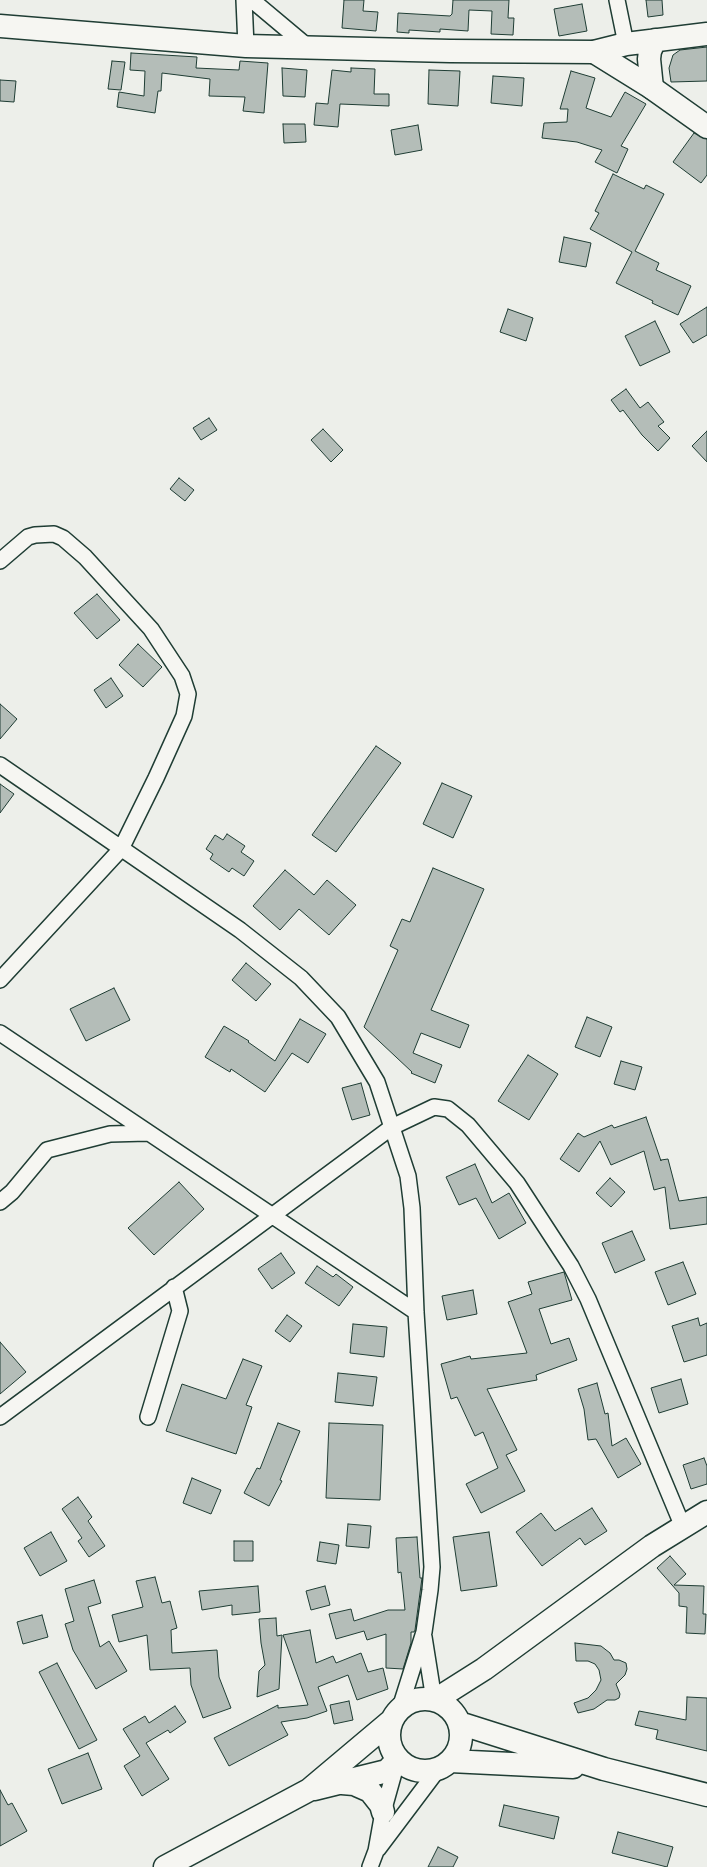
<!DOCTYPE html>
<style>
body{margin:0}
canvas{display:block;background:#edefea}
</style>
<canvas width="707" height="1867"></canvas>
<script>
const context = document.querySelector('canvas').getContext('2d');
context.lineJoin = 'round';
function fill(path, color) { context.fillStyle = color; context.fill(path, 'evenodd'); }
const poly = rows => new Path2D(rows.map(r => 'M' + r).join(''));
function strokePath(path, color, width, dash) { context.strokeStyle = color; context.lineWidth = width; context.lineCap = dash ? 'butt' : 'round'; context.setLineDash(dash || []); context.stroke(path); }
const building = poly([
 [344,0,364,0,363,11,378,12,376,31,342,28,344,0],
 [453,0,509,0,508,18,514,18,513,35,491,34,492,11,469,10,468,31,440,29,440,32,409,30,409,33,397,32,398,13,450,16,452,14,453,0],
 [646,0,662,0,663,15,648,17,646,0],
 [582,4,587,31,559,36,554,9,582,4],
 [707,47,707,81,671,82,669,68,673,55,680,50,707,47],
 [131,53,197,57,196,68,239,70,240,61,268,63,264,113,243,111,245,97,209,96,210,79,162,73,161,91,158,91,155,113,117,107,119,92,144,96,145,71,130,70,131,53],
 [112,61,125,62,121,90,108,89,112,61],
 [282,68,307,70,305,97,283,96,282,68],
 [351,68,375,69,374,94,389,94,389,106,340,104,338,127,314,125,316,103,328,104,332,70,351,72,351,68],
 [429,70,460,71,458,106,428,104,429,70],
 [571,71,595,78,586,108,611,117,625,92,646,104,621,146,628,149,617,173,595,162,602,150,577,142,542,138,544,123,567,122,568,109,560,109,571,71],
 [493,76,524,78,522,106,491,103,493,76],
 [0,80,16,81,14,102,0,101,0,80],
 [283,124,305,124,306,142,284,143,283,124],
 [418,125,422,150,395,155,391,130,418,125],
 [694,133,707,139,707,175,701,183,673,162,694,133],
 [613,174,644,189,646,185,664,194,635,251,659,263,656,270,691,286,678,315,652,303,653,301,616,283,632,252,590,229,599,213,595,211,613,174],
 [564,237,591,243,586,267,559,262,564,237],
 [707,307,707,335,693,343,680,324,707,307],
 [508,309,533,318,526,341,500,332,508,309],
 [655,321,670,352,640,366,625,336,655,321],
 [626,389,640,408,648,402,664,422,658,426,670,438,658,451,642,435,623,410,620,412,611,400,626,389],
 [209,418,217,430,201,440,193,428,209,418],
 [323,429,343,450,331,462,311,440,323,429],
 [707,431,707,462,692,446,707,431],
 [179,478,194,490,185,501,170,489,179,478],
 [97,594,120,620,97,639,74,613,97,594],
 [138,644,162,667,143,687,119,665,138,644],
 [111,678,123,696,106,708,94,690,111,678],
 [0,704,17,719,0,739,0,704],
 [376,746,401,763,336,852,312,835,376,746],
 [442,783,472,796,453,838,423,824,442,783],
 [0,784,14,794,0,813,0,784],
 [227,834,245,846,241,852,254,861,244,876,232,868,229,872,210,859,213,854,206,849,215,835,223,840,227,834],
 [433,868,484,889,431,1010,469,1025,460,1048,421,1033,413,1053,442,1065,435,1083,411,1073,412,1072,364,1027,398,950,390,946,402,919,410,922,433,868],
 [285,870,314,895,327,880,356,905,329,935,299,909,280,930,253,906,285,870],
 [246,963,271,984,256,1001,232,980,246,963],
 [114,988,130,1020,86,1041,70,1009,114,988],
 [587,1017,612,1027,600,1057,575,1047,587,1017],
 [300,1019,326,1034,308,1063,292,1053,265,1092,231,1069,230,1072,205,1057,224,1026,249,1041,248,1042,275,1061,300,1019],
 [528,1055,558,1074,529,1120,498,1101,528,1055],
 [621,1061,642,1067,635,1090,614,1084,621,1061],
 [361,1083,370,1115,352,1120,342,1088,361,1083],
 [646,1117,661,1161,661,1160,668,1159,679,1201,707,1197,707,1224,670,1229,665,1187,654,1190,644,1151,611,1165,600,1141,579,1172,560,1159,578,1133,584,1137,612,1125,614,1128,646,1117],
 [475,1164,492,1203,509,1193,526,1223,499,1239,476,1198,459,1205,446,1177,475,1164],
 [610,1178,625,1192,611,1207,596,1193,610,1178],
 [179,1182,204,1209,154,1255,128,1228,179,1182],
 [632,1231,645,1260,615,1273,602,1243,632,1231],
 [281,1253,295,1273,272,1289,258,1269,281,1253],
 [683,1262,696,1294,668,1305,655,1272,683,1262],
 [317,1266,333,1277,336,1274,353,1287,339,1306,305,1283,317,1266],
 [564,1272,572,1300,539,1309,551,1344,569,1338,577,1360,536,1375,537,1380,487,1389,517,1450,506,1455,525,1491,481,1513,466,1484,498,1468,483,1432,475,1436,457,1397,451,1399,441,1364,470,1356,471,1359,527,1353,508,1302,532,1294,528,1282,564,1272],
 [473,1290,477,1314,447,1320,442,1296,473,1290],
 [287,1315,302,1326,290,1342,275,1331,287,1315],
 [698,1318,700,1326,707,1323,707,1355,684,1362,672,1326,698,1318],
 [353,1324,387,1327,384,1357,350,1353,353,1324],
 [0,1342,26,1372,0,1394,0,1342],
 [243,1359,262,1366,246,1405,252,1407,236,1454,166,1431,182,1384,226,1399,243,1359],
 [338,1373,377,1377,373,1406,335,1402,338,1373],
 [681,1379,688,1404,659,1413,651,1388,681,1379],
 [597,1383,605,1414,608,1413,612,1446,626,1438,641,1464,618,1478,596,1439,588,1440,584,1409,578,1389,597,1383],
 [278,1423,300,1431,280,1480,282,1481,269,1506,244,1493,257,1468,260,1469,278,1423],
 [329,1423,383,1425,380,1500,326,1498,329,1423],
 [704,1458,707,1466,707,1484,691,1489,683,1465,704,1458],
 [192,1478,221,1490,211,1514,183,1503,192,1478],
 [78,1497,92,1517,88,1521,105,1546,89,1557,78,1541,82,1538,62,1509,78,1497],
 [592,1508,607,1531,585,1545,580,1538,542,1566,516,1532,541,1513,555,1531,592,1508],
 [348,1524,371,1526,369,1548,346,1546,348,1524],
 [51,1532,67,1561,40,1576,24,1548,51,1532],
 [489,1532,497,1586,461,1591,453,1537,489,1532],
 [417,1537,420,1578,422,1578,415,1630,414,1632,411,1632,411,1643,403,1669,386,1668,386,1634,367,1640,364,1631,336,1639,329,1614,351,1609,354,1621,388,1610,405,1610,401,1572,398,1573,396,1538,417,1537],
 [234,1541,253,1541,253,1561,234,1561,234,1541],
 [320,1542,339,1545,336,1564,317,1561,320,1542],
 [670,1556,686,1574,674,1585,704,1586,703,1614,706,1614,705,1634,686,1633,687,1607,679,1606,679,1593,657,1568,670,1556],
 [155,1577,162,1603,170,1601,177,1628,171,1630,172,1653,217,1650,219,1677,231,1708,203,1718,191,1685,190,1668,150,1670,147,1635,119,1642,112,1615,143,1607,136,1581,155,1577],
 [94,1580,101,1603,88,1607,100,1647,109,1641,127,1671,96,1689,73,1650,65,1624,74,1621,65,1589,94,1580],
 [258,1586,260,1612,232,1615,232,1605,202,1610,199,1591,258,1586],
 [325,1586,330,1605,311,1610,306,1591,325,1586],
 [42,1615,48,1637,23,1644,17,1622,42,1615],
 [276,1618,277,1636,282,1635,279,1689,257,1697,259,1671,265,1665,261,1643,259,1619,276,1618],
 [310,1630,316,1663,333,1656,336,1663,361,1653,368,1672,383,1668,388,1689,357,1700,348,1675,318,1687,327,1711,307,1718,281,1722,288,1735,229,1766,214,1738,278,1705,278,1708,308,1705,283,1635,310,1630],
 [575,1643,601,1646,610,1653,614,1660,619,1660,626,1663,627,1669,625,1675,616,1684,620,1694,619,1698,615,1700,607,1700,594,1709,578,1713,574,1703,588,1698,596,1690,601,1680,599,1670,595,1664,588,1661,576,1661,575,1643],
 [57,1663,97,1740,79,1749,39,1672,57,1663],
 [687,1697,707,1698,707,1751,656,1739,658,1730,635,1725,639,1711,686,1720,687,1697],
 [349,1701,353,1720,334,1724,330,1705,349,1701],
 [175,1706,186,1722,170,1733,168,1730,146,1743,169,1779,142,1796,124,1766,140,1756,123,1729,145,1716,149,1723,175,1706],
 [88,1753,102,1789,62,1804,48,1769,88,1753],
 [0,1790,8,1805,12,1803,27,1831,0,1846,0,1790],
 [504,1805,559,1817,554,1839,499,1826,504,1805],
 [618,1832,673,1847,667,1867,612,1853,618,1832],
 [438,1847,458,1857,453,1867,428,1867,438,1847]
]);
fill(building, '#b4bdb8');
strokePath(building, '#1f3d34', 1);
const street = poly([
 [244,0,246,46],
 [252,0,308,47],
 [617,0,626,44],
 [0,561,28,537,35,535,54,534,63,538,85,557,151,629,182,676,188,694,184,716,156,778,121,849,0,980],
 [0,765,240,930,301,978,338,1017,377,1082,408,1176,412,1208,416,1312,432,1567,430,1590,424,1632,400,1708],
 [0,1033,416,1312],
 [0,1202,12,1192,47,1150,110,1134,147,1133],
 [0,1417,392,1127,434,1107,448,1109,468,1125,517,1183,571,1266,588,1299,683,1527],
 [148,1417,180,1311,174,1287],
 [424,1637,434,1700],
 [378,1849,439,1768],
 [370,1867,376,1851,383,1812,397,1762]
]);
const secondary = poly([
 [594,52,652,88,707,127],
 '389 1735a36 36 0 1 1 72 0a36 36 0 1 1-72 0Z',
 [435,1700,484,1669,652,1546,707,1512],
 [459,1723,604,1769,707,1795],
 [450,1761,573,1767],
 [342,1783,354,1784,370,1791,381,1805,383,1812],
 [314,1789,387,1771,398,1759],
 [165,1867,309,1790,391,1721]
]);
const primary = poly([
 [0,26,246,46,450,51,594,52,626,44,707,34],
 [652,88,649,59,650,51,655,40]
]);
strokePath(street, '#1f3d34', 18);
strokePath(secondary, '#1f3d34', 25);
strokePath(primary, '#1f3d34', 25);
strokePath(street, '#f6f6f2', 15);
strokePath(secondary, '#f6f6f2', 22);
strokePath(primary, '#f6f6f2', 22);
</script>
